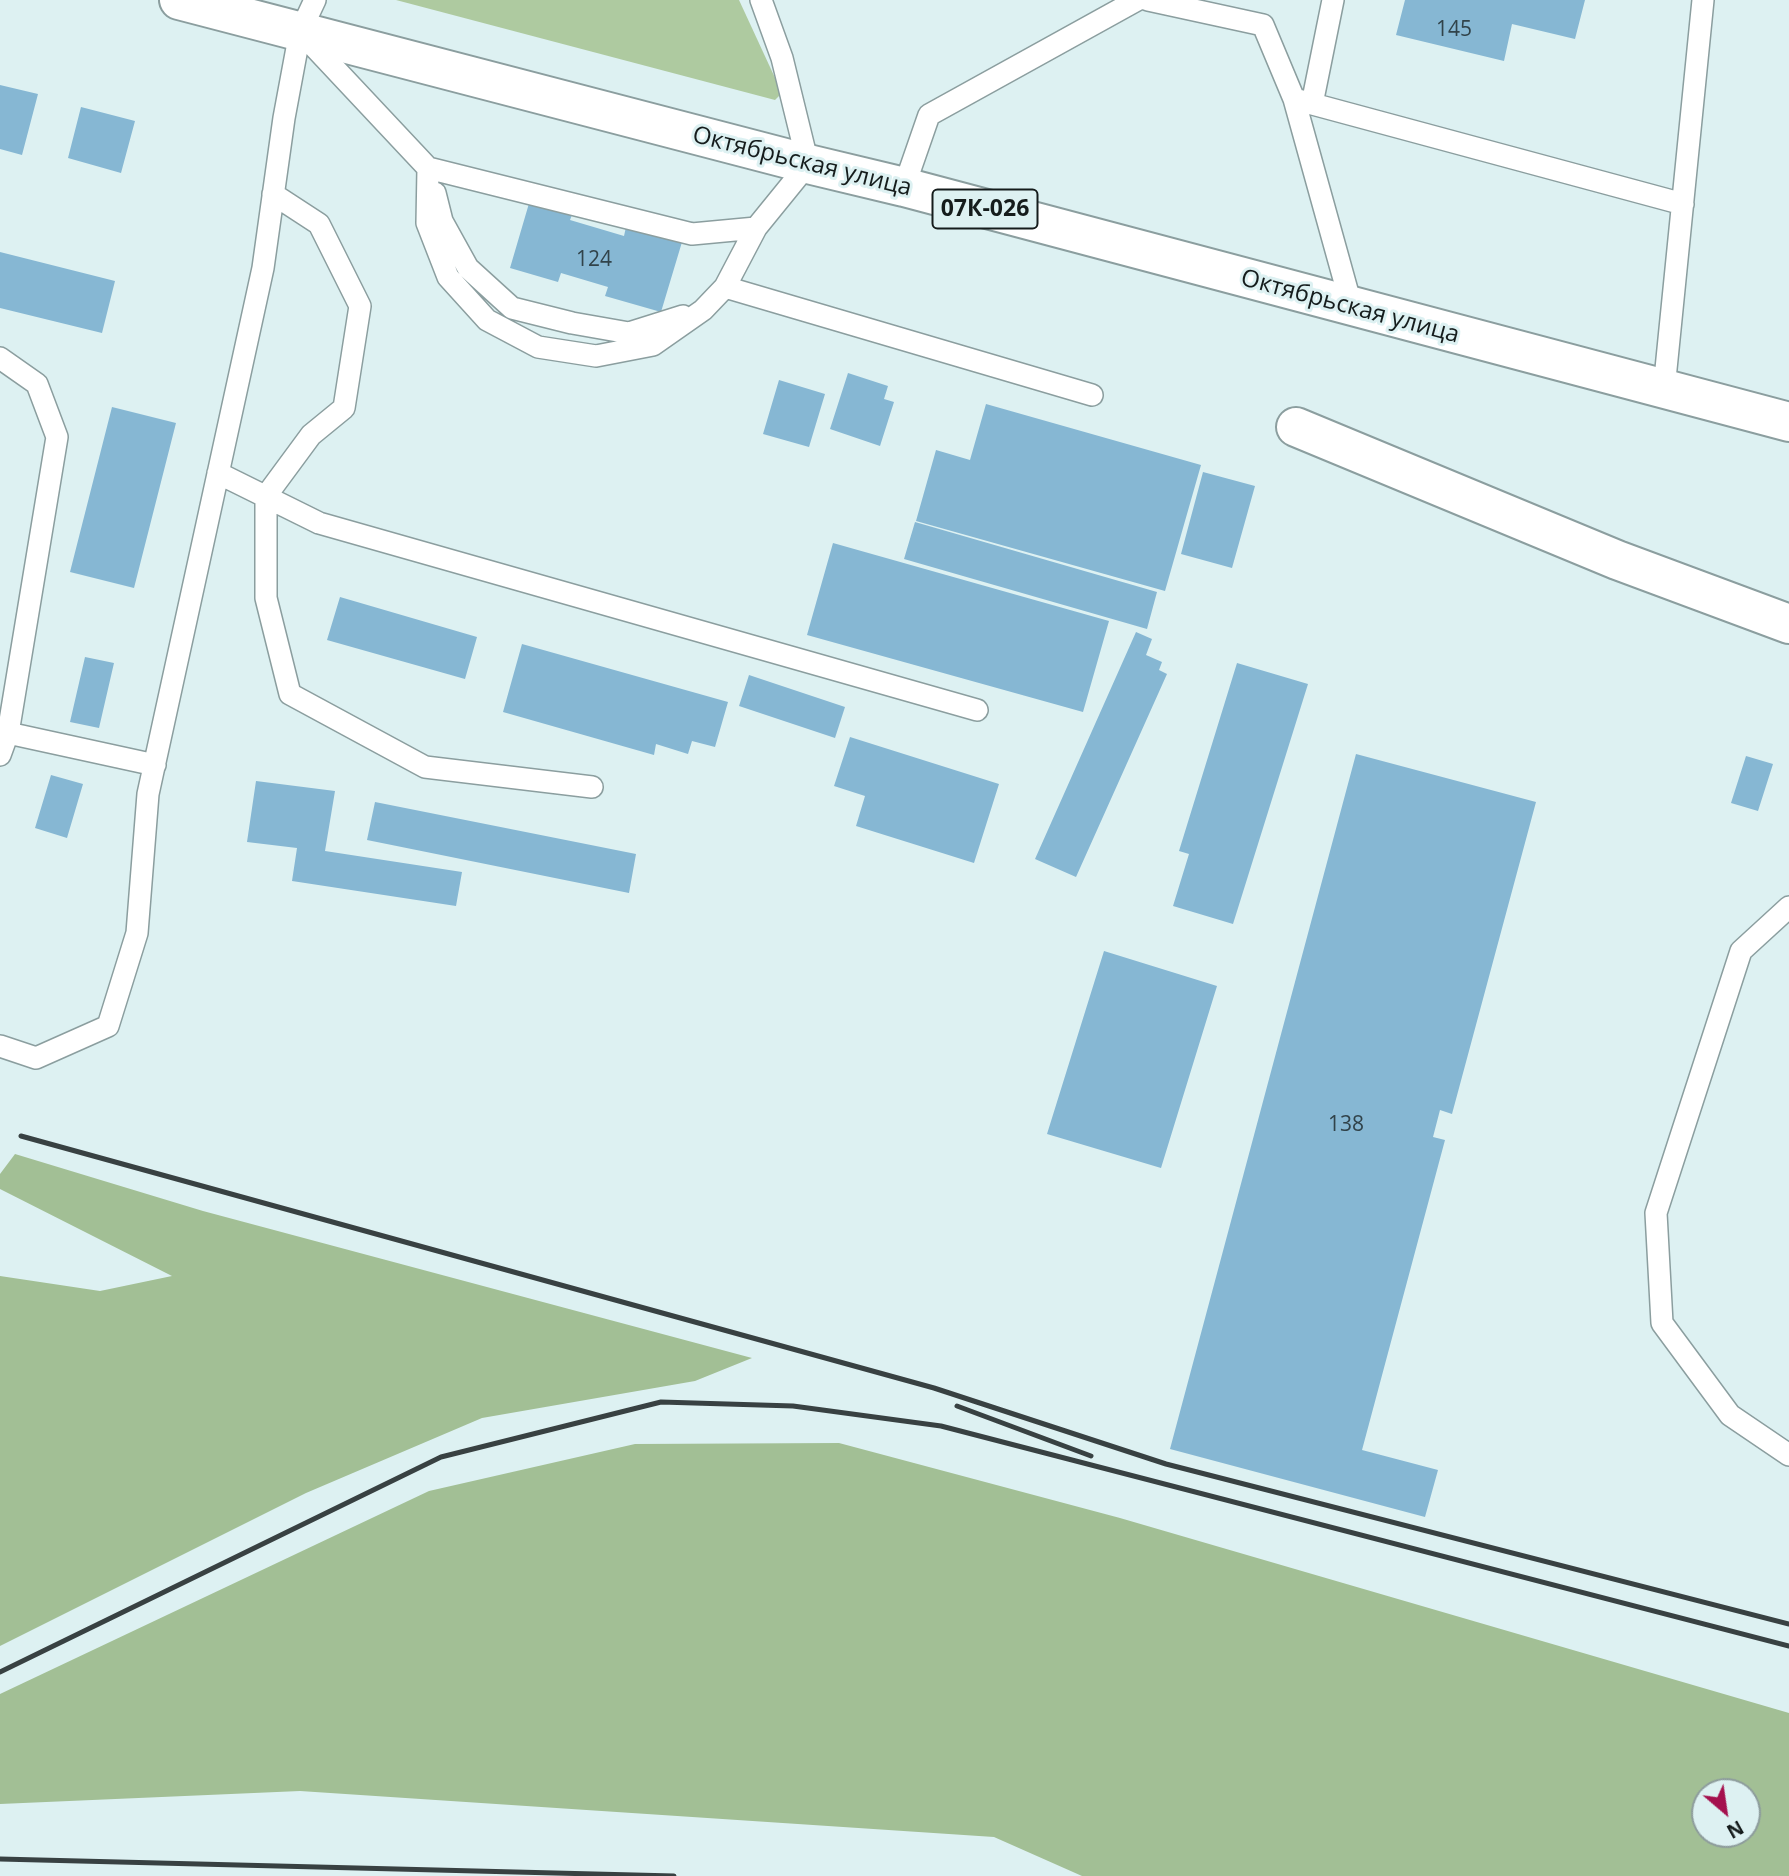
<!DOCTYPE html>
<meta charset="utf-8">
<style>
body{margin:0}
#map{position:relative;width:1789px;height:1876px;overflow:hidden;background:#ddf1f2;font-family:"Open Sans",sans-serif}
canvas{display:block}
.north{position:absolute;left:1691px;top:1778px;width:70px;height:70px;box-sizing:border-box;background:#ddf1f2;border:2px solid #8d9c9c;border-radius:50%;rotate:151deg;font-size:19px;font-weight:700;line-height:28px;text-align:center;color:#151c1c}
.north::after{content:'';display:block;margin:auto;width:24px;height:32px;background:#a5114e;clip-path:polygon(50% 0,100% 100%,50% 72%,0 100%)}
</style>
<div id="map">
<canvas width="1789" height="1876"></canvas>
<div class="north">N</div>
</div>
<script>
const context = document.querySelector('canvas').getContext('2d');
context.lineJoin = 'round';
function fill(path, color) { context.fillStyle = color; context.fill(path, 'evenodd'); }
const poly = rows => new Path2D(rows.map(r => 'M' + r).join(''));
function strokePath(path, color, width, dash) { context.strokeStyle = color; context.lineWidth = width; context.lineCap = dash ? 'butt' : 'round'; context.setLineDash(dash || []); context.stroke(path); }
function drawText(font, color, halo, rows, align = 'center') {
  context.font = font + ' "Open Sans",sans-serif'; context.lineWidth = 6; context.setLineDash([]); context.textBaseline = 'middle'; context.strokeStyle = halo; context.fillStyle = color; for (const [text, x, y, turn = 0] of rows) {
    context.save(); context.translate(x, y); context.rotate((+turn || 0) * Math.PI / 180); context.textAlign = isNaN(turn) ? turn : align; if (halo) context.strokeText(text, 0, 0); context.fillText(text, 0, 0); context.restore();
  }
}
fill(poly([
 [396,0,739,0,782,93,775,100]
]), '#aecaa0');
fill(poly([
 [15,1154,203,1211,752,1358,695,1381,482,1418,306,1493,0,1646,0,1276,100,1291,172,1276,0,1189,0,1174],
 [839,1443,1120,1518,1789,1713,1789,1876,1082,1876,994,1837,300,1791,0,1804,0,1694,429,1491,635,1444],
 [1747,1792,1747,1834,1705,1834,1705,1792]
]), '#a2bf95');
fill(poly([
 [1405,0,1585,0,1575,39,1512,24,1504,61,1396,35],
 [0,85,38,94,22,155,0,149],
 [81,107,135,121,121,173,68,158],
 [530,200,573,212,570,220,624,236,626,227,682,242,661,312,605,296,608,287,561,273,558,282,510,268],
 [0,252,115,281,102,333,0,308],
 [848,373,888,386,884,399,894,402,880,446,830,429],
 [779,380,825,394,809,447,763,434],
 [986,404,1201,465,1165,591,916,521,936,450,970,460],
 [112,407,176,423,134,588,70,572],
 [1203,472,1255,486,1232,568,1181,554],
 [915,522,1157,592,1147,629,904,559],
 [833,543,1109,621,1083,712,807,635],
 [340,597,477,637,465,679,327,640],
 [1136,632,1152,639,1146,655,1162,662,1159,670,1167,674,1076,877,1035,859],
 [522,644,728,702,715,747,692,741,688,754,656,744,654,755,503,712],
 [85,657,114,663,99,728,70,722],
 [1237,663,1308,684,1233,924,1173,906,1189,854,1179,851],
 [749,675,845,707,835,738,739,706],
 [850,737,999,784,974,863,856,826,865,796,834,786],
 [1356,754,1536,802,1452,1114,1440,1110,1433,1137,1445,1140,1362,1450,1438,1470,1425,1517,1170,1449],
 [1746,756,1773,764,1758,811,1731,803],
 [51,775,83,784,67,838,35,828],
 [256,781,335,791,325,851,462,872,456,906,292,881,297,848,247,842],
 [375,802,636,854,629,893,367,840],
 [1104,951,1217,986,1161,1168,1047,1134]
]), '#86b7d3');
const lane = poly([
 [1148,0,1263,25,1294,99,1352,308],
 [306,38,428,168,692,234,756,228,808,164,782,58,761,0],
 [1294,99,1683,204],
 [1312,104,1333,0],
 [428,168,427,223,448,277,487,320,538,347,596,356,653,345,703,310,725,287,756,228],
 [904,187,929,115,1137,0],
 [435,193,442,221,468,268,512,308,572,323,629,333,683,316],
 [273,194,319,224,360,306,344,408,311,435,266,496,266,598,290,694,425,767,592,787],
 [725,287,1092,395],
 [0,358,37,384,57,437,8,733,0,755],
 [1664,389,1703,0],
 [218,473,319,523,977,710],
 [8,733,155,765],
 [1789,907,1741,951,1656,1213,1662,1323,1730,1415,1789,1455],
 [0,1046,36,1058,108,1026,137,933,148,794,263,268,284,118,300,32,315,0]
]);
const street = poly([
 [1296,427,1617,560,1789,624]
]);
const primary = poly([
 [179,0,808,164,904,187,1789,422]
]);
strokePath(lane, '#8b9e9f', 24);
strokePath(street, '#8b9e9f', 42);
strokePath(primary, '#8b9e9f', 42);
strokePath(lane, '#fff', 21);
strokePath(street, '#fff', 38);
strokePath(primary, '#fff', 38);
strokePath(poly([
 [21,1136,934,1388,1166,1464,1789,1624],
 [957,1406,1091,1456],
 [0,1672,441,1457,661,1402,793,1406,941,1426,1789,1646],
 [0,1859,674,1876]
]), '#384142', 5);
drawText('21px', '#31434a', null, [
 ["145",1454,30],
 ["124",594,260],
 ["138",1346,1125]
]);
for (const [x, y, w] of [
 [985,209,105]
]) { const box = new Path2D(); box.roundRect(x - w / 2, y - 19.5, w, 39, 5); context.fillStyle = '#ddf1f2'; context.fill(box); strokePath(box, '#151c1c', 2); }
drawText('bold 23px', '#151c1c', null, [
 ["07К-026",985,209]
]);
drawText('24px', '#151c1c', '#ddf1f2', [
 ["Октябрьская улица",802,162,14],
 ["Октябрьская улица",1350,307,15]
]);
</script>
